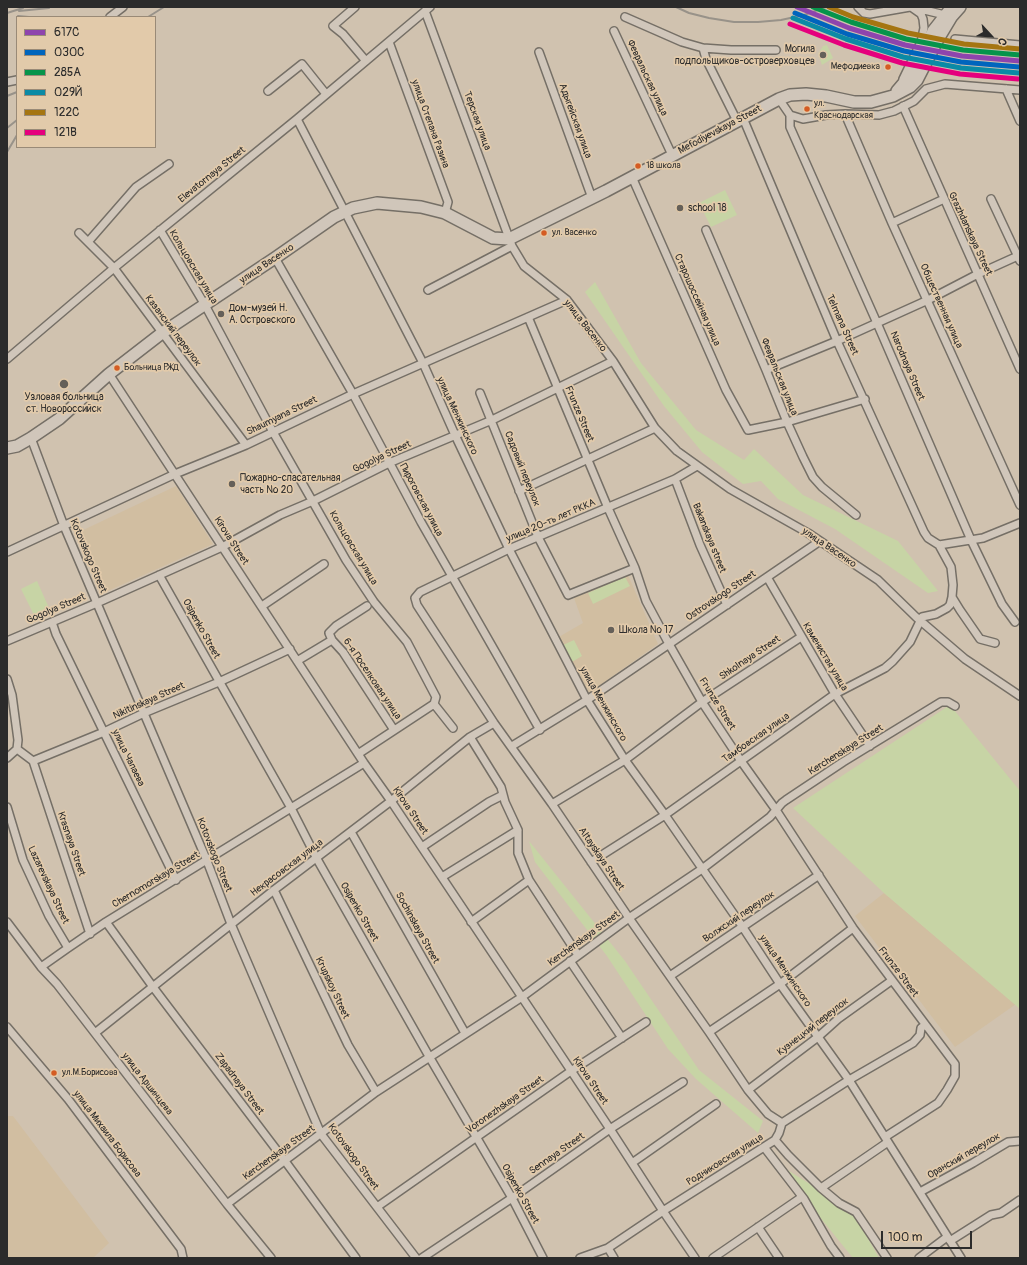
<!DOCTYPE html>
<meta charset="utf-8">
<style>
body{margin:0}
#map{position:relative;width:1027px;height:1265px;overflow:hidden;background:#d0c2af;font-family:Pangolin,sans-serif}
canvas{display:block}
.frame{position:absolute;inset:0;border:8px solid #2b2b2b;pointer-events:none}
.legend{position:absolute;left:16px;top:16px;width:140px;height:132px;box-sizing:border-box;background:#e2caaa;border:1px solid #998a77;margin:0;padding:5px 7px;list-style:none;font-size:12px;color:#2b2b2b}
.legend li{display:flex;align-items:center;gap:8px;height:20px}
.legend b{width:20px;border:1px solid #998a77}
.north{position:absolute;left:971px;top:16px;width:40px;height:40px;-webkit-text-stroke:3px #e2caaa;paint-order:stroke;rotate:116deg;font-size:11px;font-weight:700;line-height:16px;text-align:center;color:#2b2b2b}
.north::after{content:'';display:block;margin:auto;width:14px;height:18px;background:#2b2b2b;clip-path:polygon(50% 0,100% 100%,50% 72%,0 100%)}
.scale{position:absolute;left:881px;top:1231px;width:91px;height:18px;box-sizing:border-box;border:2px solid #2b2b2b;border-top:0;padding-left:5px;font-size:12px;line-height:14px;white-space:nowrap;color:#2b2b2b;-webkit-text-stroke:3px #e2caaa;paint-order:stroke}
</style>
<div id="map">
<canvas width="1027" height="1265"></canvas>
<div class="frame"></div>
<ul class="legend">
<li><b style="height:5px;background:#8e44ad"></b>617C</li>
<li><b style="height:5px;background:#0065bd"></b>030C</li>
<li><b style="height:5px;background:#06944b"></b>285А</li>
<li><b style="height:5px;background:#0b8aa5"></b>029Й</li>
<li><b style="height:5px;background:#a57511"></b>122С</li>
<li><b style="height:5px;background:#e5007d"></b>121В</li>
</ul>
<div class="north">С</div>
<div class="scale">100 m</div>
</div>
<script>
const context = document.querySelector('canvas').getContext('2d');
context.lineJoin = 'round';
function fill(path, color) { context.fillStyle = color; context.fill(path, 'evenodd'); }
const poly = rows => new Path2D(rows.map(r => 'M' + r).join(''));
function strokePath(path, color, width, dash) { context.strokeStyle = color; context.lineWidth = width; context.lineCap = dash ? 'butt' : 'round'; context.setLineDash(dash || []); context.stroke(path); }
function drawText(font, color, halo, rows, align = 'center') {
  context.font = font + ' Pangolin,sans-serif'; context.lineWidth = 3.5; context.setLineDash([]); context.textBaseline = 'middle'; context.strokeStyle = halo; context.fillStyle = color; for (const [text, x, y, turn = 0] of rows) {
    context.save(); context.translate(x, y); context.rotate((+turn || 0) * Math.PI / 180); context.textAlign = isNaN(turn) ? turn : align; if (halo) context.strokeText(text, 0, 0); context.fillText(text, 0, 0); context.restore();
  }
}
fill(poly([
 [176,486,213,544,101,594,77,533],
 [628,575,658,644,586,695,557,638,583,623,574,598],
 [884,893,1016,1004,955,1047,855,916],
 [7,1116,13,1116,109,1243,93,1258,7,1258]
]), '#d1bea1');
fill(poly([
 [827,45,833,58,822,65,818,54,823,46],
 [725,190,737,215,711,227,699,203],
 [595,282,641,363,696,430,744,460,754,449,803,495,898,541,938,591,928,593,835,529,778,499,761,481,743,484,702,452,664,406,585,292],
 [625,577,630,586,593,604,588,593],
 [37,581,49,608,34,615,21,589],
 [574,640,582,656,572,662,563,645],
 [950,705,1020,791,1020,1009,884,893,793,808],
 [529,841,625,961,699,1070,763,1121,758,1133,696,1079,668,1049,607,956,535,862],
 [776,1163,852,1210,879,1258,853,1258]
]), '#c7d4a5');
const minor = poly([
 [355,7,333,26,343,34,366,61],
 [858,7,864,13,870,14,910,7],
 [912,7,949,16],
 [425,11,512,246,524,266,567,300,613,361,655,428,677,451,730,489,808,533,878,580,916,617,965,659,1020,696],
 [110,17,123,7],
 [625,17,682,42,703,48,731,50,776,50],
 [614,31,672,155],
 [955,39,1020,45],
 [389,42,448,202,445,213],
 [703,48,706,59,737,121],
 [539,52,592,198],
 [903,79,921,42,924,28,923,19,921,14,911,7],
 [7,82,17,80],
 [1006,89,1020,121],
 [268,91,302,64,326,94],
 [779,99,790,115,803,119,826,115,845,114,879,115,894,111,914,101,926,89,945,84,1020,90],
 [903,106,1020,369],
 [845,114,892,223,1020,505],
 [790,115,790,127,877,323,971,540,1002,604,1015,622],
 [743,118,837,341,924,532,928,538,939,545,983,538,1020,523],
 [297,119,423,363,455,435,509,549,587,700,625,760,665,815,742,926,780,984,849,1080,961,1258],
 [632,177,726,390,748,430,787,422,865,399],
 [991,199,1020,261],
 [892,223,944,199],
 [160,230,205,305,273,432,346,560,374,602,407,642,436,697,434,704,453,728],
 [706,230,766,370,787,422,803,457,813,477,822,487,856,515],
 [79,233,114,268,246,445],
 [88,242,136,187,169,164],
 [275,258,353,394,421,522,540,730],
 [428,290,512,246],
 [528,317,608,508,635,568,646,601,669,644,702,702,741,761,776,810,853,928,955,1064,955,1076,947,1090,938,1103,885,1137],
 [7,359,114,268,297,119,430,7],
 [766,370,837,341,928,300,978,274,1020,255],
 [109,374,364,763,391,801,610,1129,663,1211,695,1258],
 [480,393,538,537,568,595,635,568],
 [31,438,64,526,207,861,231,924,321,1134,416,1258],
 [697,466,675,479,509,549,420,592,415,598,417,605,494,723,552,804,629,918,709,1032,748,1090,768,1114,782,1123],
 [675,479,700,545,727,605],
 [519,491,655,428],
 [939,545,951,567,953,585,952,597,960,610,980,639,995,643],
 [7,552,175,474,246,445,353,394,567,300],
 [159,575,291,808,317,859,430,1058,512,1198,543,1258],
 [767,577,835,694,870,746],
 [262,606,324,564],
 [52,622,56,634,176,880],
 [332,640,343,652,394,730],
 [7,641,97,603,222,547,280,515,313,501,389,463,492,420,613,361],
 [297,661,332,640,329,633,336,626,367,606],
 [7,679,12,695,18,740,17,749],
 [470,737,501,787,505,802,518,830,518,853,529,880,578,955],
 [512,746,587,700,820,541],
 [17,749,33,761,104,732,144,713,219,682,290,649],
 [358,754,434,704],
 [7,758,17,749],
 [33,761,90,934],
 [552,804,625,760,702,702,801,637],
 [7,807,23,860,49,916,68,948],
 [351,832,465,1033],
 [422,847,489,802,503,795],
 [591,862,665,815,835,694,885,668,893,661,910,642,922,617,936,614,947,608,950,605,952,597],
 [442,877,518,830],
 [274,890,348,1045,376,1092],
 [7,922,41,967,57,984,227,1204,271,1258],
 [106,922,153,987,285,1161,356,1258],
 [471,922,529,880],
 [570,961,622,1038],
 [41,967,68,948,106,922,364,763],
 [670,976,819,875],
 [7,1027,68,1099,181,1249,183,1258],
 [709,1032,780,984,853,928],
 [95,1033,274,890,391,801,470,737,494,723],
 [748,1090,818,1037,838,1019,891,981],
 [775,1140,788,1155,821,1188,839,1203,856,1212,887,1258],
 [764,1147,804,1199,831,1246,840,1258],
 [632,1163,716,1104],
 [821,1188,888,1142],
 [920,1192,973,1163,1008,1142,1020,1141],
 [227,1204,376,1092,522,997,629,918,702,869,770,817,782,803,786,800,843,762,941,702,948,702,955,706],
 [377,1207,571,1071,646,1022],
 [758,1227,779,1258],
 [950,1241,991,1215,1001,1213,1020,1200],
 [608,1248,614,1258],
 [422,1258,512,1198,610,1129,683,1082],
 [580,1258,608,1248,663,1211,775,1140,779,1133,782,1123,849,1080,913,1043,920,1035,921,1028,925,1025],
 [713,1258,802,1197],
 [919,1258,947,1237]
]);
const primary = poly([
 [897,91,914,71,933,31,948,12],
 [7,448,17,446,31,438,59,419,109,374,162,333,275,258,334,217,353,208,377,203,421,207,445,213,493,238,509,239,606,191,779,99,790,95,806,94,826,96,854,102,871,102,893,96,910,87,917,80,937,41,952,16,960,7]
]);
strokePath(minor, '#756f66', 10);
strokePath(primary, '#756f66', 14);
strokePath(minor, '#d0c6ba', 7);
strokePath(primary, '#d0c6ba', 11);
strokePath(poly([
 [676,7,689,13,709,18,734,22,758,22,781,20,804,15,826,7],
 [19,11,49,8],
 [7,13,23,8],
 [18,16,29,17],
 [148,17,164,7],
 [7,96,17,92],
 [7,128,17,120],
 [7,152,17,135]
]), '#989289', 2);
strokePath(poly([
 [797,7,849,28,905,45,962,56,1020,61]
]), '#8e44ad', 5);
strokePath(poly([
 [795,13,847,34,904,51,961,62,1019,67]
]), '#0065bd', 5);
strokePath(poly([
 [813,7,851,22,906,39,963,50,1020,55]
]), '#06944b', 5);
strokePath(poly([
 [793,18,846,39,903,57,961,68,1019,73]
]), '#0b8aa5', 5);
strokePath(poly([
 [829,7,853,17,908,33,964,44,1020,49]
]), '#a57511', 5);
strokePath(poly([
 [790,24,844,45,902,63,960,74,1018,79]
]), '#e5007d', 5);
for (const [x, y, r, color] of [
 [823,55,4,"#656059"],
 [888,67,3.5,"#d45c23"],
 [807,109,3.5,"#d45c23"],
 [638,166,3.5,"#d45c23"],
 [680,208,4,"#656059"],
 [544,233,3.5,"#d45c23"],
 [221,314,4,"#656059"],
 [117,368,3.5,"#d45c23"],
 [64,384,5,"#656059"],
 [232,484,4,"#656059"],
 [611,630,4,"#656059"],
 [54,1073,3.5,"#d45c23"]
]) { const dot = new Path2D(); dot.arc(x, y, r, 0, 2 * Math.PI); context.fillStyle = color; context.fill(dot); strokePath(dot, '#e2caaa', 1.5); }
drawText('9px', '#2b2b2b', '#e2caaa', [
 ["Мефодиевка",880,67,"right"],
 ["ул.",814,104],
 ["Краснодарская",814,116],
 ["18 школа",646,166],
 ["ул. Васенко",552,233],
 ["Больница РЖД",124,368],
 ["ул.М.Борисова",62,1073]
], 'left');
drawText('10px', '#2b2b2b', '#e2caaa', [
 ["Могила",815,49,"right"],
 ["подпольщиков-островерховцев",815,61,"right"],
 ["school 18",688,208],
 ["Дом-музей Н.",229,308],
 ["А. Островского",229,320],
 ["Узловая больница",64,397,"center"],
 ["ст. Новороссийск",64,409,"center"],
 ["Пожарно-спасательная",240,478],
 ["часть № 20",240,490],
 ["Школа № 17",619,630]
], 'left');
drawText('10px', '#2b2b2b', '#e2caaa', [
 ["Февральская улица",647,78,65],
 ["Терская улица",477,121,70],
 ["Адыгейская улица",575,121,70],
 ["улица Степана Разина",430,124,70],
 ["Mefodiyevskaya Street",720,130,-28],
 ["Elevatornaya Street",212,175,-39],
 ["Grazhdanskaya Street",970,234,65],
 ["улица Васенко",267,264,-34],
 ["Кольцовская улица",193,267,59],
 ["Старошоссейная улица",697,300,66],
 ["Общественная улица",941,306,66],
 ["Telmana Street",842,325,66],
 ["улица Васенко",585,326,52],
 ["Казанский переулок",173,331,53],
 ["Narodnaya Street",907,366,67],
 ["Февральская улица",779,377,68],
 ["Frunze Street",579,414,67],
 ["Shaumyana Street",282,416,-26],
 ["улица Менжинского",457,416,65],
 ["Gogolya Street",382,457,-25],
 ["Садовый переулок",522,469,68],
 ["Пироговская улица",421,500,62],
 ["улица 20-ть лет РККА",551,521,-23],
 ["Bakanskaya street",709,538,68],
 ["Kirova Street",231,541,57],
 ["Кольцовская улица",353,548,59],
 ["улица Васенко",829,548,34],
 ["Kotovskogo Street",88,556,67],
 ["Ostrovskogo Street",721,596,-34],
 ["Gogolya Street",56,609,-23],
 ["Osipenko Street",201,629,61],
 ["Каменистая улица",825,657,59],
 ["Shkolnaya Street",750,658,-34],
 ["6-я Поселковая улица",372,679,56],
 ["Nikitinskaya Street",149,701,-24],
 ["улица Менжинского",603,704,60],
 ["Frunze Street",717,704,58],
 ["Тамбовская улица",756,738,-35],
 ["Kerchenskaya Street",846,750,-32],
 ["улица Чапаева",128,758,64],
 ["Kirova Street",410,811,56],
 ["Krasnaya Street",71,844,71],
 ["Kotovskogo Street",214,855,68],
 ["Altayskaya Street",601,859,56],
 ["Некрасовская улица",287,868,-37],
 ["Chernomorskaya Street",156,880,-31],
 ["Lazarevskaya Street",48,885,65],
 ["Osipenko Street",359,912,60],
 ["Волжский переулок",739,917,-34],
 ["Sochinskaya Street",417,928,61],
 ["Kerchenskaya Street",584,939,-36],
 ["улица Менжинского",785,971,56],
 ["Frunze Street",898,972,53],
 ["Krupskoy Street",332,988,65],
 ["Кузнецкий переулок",813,1027,-38],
 ["Kirova Street",590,1081,56],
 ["улица Аршинцева",147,1084,52],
 ["Zapadnaya Street",239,1084,53],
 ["Voronezhskaya Street",505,1105,-35],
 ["улица Михаила Борисова",107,1134,53],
 ["Kerchenskaya Street",279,1153,-36],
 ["Sennaya Street",557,1154,-35],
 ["Оранский переулок",964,1156,-30],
 ["Kotovskogo Street",353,1157,54],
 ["Родниковская улица",725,1160,-32],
 ["Osipenko Street",520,1194,61]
]);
</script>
